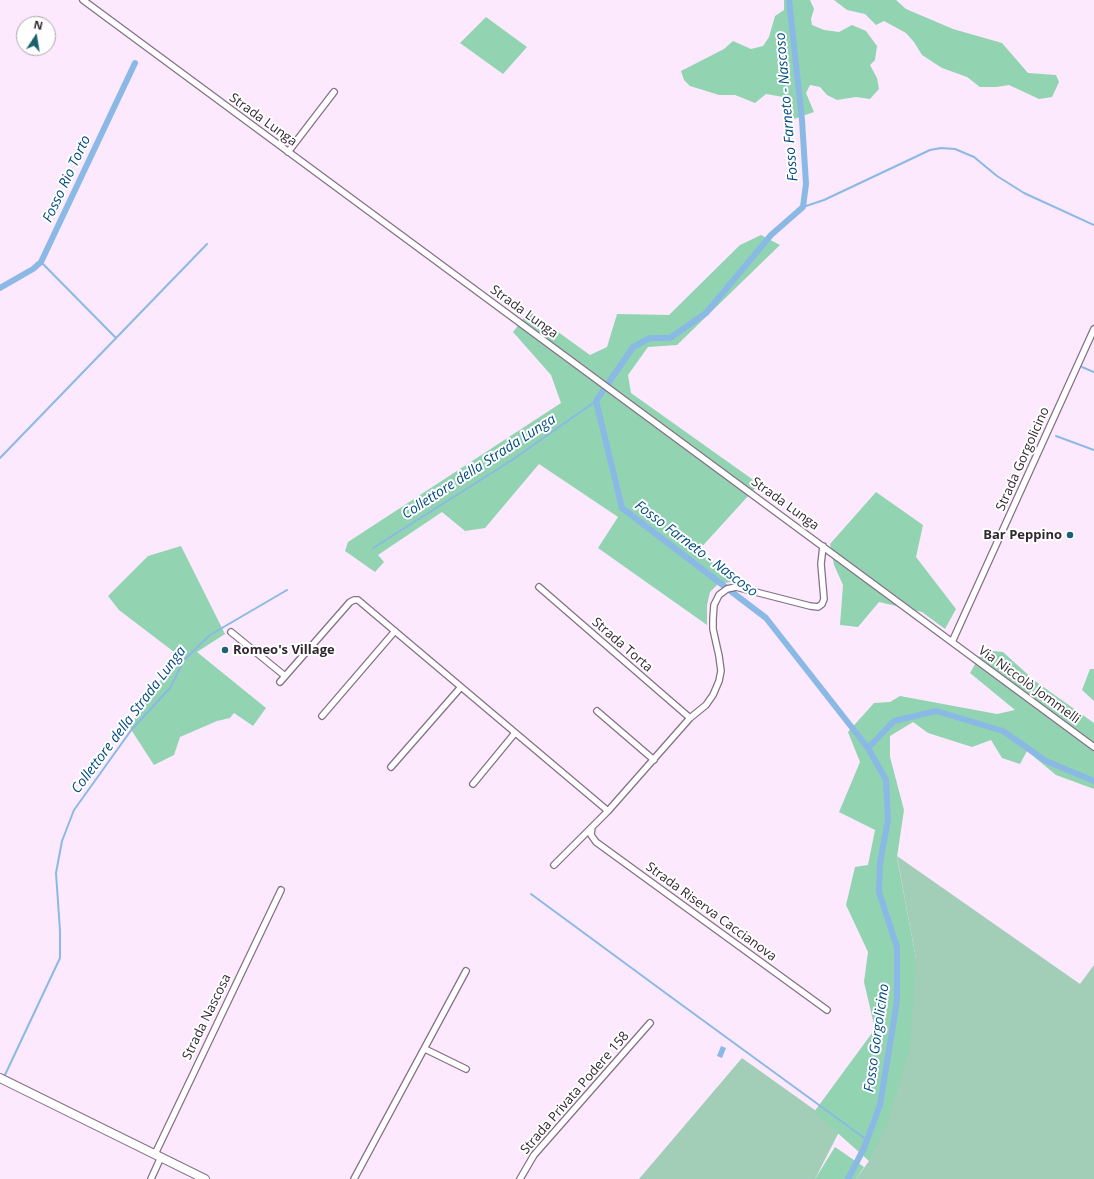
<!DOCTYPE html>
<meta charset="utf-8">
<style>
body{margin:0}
#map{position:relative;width:1094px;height:1179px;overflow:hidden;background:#fce9fd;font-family:"Open Sans",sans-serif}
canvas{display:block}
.north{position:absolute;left:16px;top:16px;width:40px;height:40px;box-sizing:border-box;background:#fff;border:1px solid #aca9ac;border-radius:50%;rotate:12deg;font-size:11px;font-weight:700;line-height:16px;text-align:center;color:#302730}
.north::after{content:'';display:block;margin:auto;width:14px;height:18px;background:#1b6172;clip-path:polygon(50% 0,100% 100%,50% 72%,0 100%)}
</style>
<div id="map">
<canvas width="1094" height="1179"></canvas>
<div class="north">N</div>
</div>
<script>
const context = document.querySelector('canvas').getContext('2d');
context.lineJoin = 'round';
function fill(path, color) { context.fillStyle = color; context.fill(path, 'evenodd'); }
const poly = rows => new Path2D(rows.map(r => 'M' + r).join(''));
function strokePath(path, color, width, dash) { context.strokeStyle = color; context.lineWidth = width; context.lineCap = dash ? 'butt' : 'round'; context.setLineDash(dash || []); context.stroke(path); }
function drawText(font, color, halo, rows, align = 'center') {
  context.font = font + ' "Open Sans",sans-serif'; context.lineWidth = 4; context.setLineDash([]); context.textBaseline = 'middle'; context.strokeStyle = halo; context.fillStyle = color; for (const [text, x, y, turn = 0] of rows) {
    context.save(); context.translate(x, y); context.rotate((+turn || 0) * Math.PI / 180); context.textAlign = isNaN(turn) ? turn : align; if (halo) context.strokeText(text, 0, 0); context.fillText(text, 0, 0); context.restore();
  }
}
fill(poly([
 [897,856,1080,984,1094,965,1094,1179,856,1179,869,1161,916,959],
 [742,1058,840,1128,839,1132,815,1179,639,1179]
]), '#a2cdb7');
fill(poly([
 [784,0,810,0,814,9,811,19,812,25,824,30,839,32,852,25,866,31,877,46,875,60,870,65,877,78,879,89,870,99,856,97,837,100,827,95,820,87,810,85,806,93,814,112,791,120,783,97,766,94,755,103,735,95,719,95,690,86,684,80,681,71,724,49,733,41,751,49,763,46,769,37,775,16,784,10],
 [834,0,896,0,906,9,953,29,1002,43,1028,73,1056,75,1059,82,1052,97,1039,99,1009,85,996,87,980,87,967,77,942,68,922,55,914,42,906,33,884,21,876,25,865,14,847,10],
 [486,17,527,47,503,74,460,43],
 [761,235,780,245,677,345,648,347,628,375,631,393,759,484,698,551,728,575,731,582,718,584,710,592,707,605,707,625,598,548,618,517,539,464,485,528,465,531,442,512,378,555,384,562,375,572,345,551,348,542,561,403,551,375,513,332,529,311,590,355,607,347,617,314,669,315,740,245],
 [876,492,923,525,916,557,956,609,945,629,922,612,879,602,858,627,840,625,843,585,834,565,830,544],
 [181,546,225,634,197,652,266,708,253,726,234,713,230,718,217,721,180,737,174,755,154,765,130,728,143,705,178,655,119,610,108,596,148,556],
 [983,650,1003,652,1035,681,1094,723,1094,789,1056,775,1027,751,1020,764,1002,758,991,740,972,747,928,733,913,722,890,736,890,757,904,810,897,857,916,959,910,1049,887,1124,869,1161,814,1112,875,1029,864,982,868,952,846,905,855,867,868,865,875,830,839,812,860,762,848,732,874,703,890,702,900,696,997,714,1015,710,970,673],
 [1090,669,1094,669,1094,701,1082,690],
 [835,1147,864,1167,856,1179,815,1179]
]), '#92d3b2');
fill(poly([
 [721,1046,726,1048,722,1058,717,1056]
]), '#8bb9e5');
strokePath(poly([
 [803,207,824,200,930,150,941,148,955,149,974,157,997,176,1024,193,1094,225],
 [41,262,116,338],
 [1082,367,1094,372],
 [1056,436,1094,450],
 [0,458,207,244],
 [373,548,512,460,596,401],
 [531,894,671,997,867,1140],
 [4,1077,60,958,60,931,56,873,62,841,74,810,132,729,170,688,184,660,210,635,287,590]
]), '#8bb9e5', 2);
strokePath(poly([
 [789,0,802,120,806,184,803,207,771,235,706,313,670,338,650,338,633,347,596,401,622,508,766,618,868,748],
 [0,288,33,269,41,262,135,63],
 [848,1179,864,1148,880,1105,897,1001,897,947,879,892,880,863,888,820,886,780,868,748,894,721,936,711,1003,731,1046,761,1094,781]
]), '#8bb9e5', 6);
const street = poly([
 [83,0,1094,747],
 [288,152,334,92],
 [539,587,690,718],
 [231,632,285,676],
 [952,642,1094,329],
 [280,682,350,602,354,600,358,600,608,811,690,718,706,705,713,695,719,681,721,671,719,656,713,629,713,619,714,605,719,595,727,589,736,587,810,606,818,607,822,604,824,599,821,564,823,546],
 [597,711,654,760],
 [322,716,395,631],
 [391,767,461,687],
 [473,784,515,733],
 [608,811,592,827,591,835,596,842,827,1010],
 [554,865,592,827],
 [425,1049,466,1069],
 [155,1154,281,890],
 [151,1179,161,1157],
 [354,1179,466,971],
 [520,1179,534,1155,650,1023]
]);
const secondary = poly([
 [0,1078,205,1179]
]);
strokePath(street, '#857086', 8);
strokePath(secondary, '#857086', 10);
strokePath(street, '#fff', 5.5);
strokePath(secondary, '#fff', 8);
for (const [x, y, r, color] of [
 [1070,535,4,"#1b6172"],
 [225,650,4,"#1b6172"]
]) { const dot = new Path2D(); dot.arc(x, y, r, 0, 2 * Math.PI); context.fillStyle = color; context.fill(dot); strokePath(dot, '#fff', 1.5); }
drawText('13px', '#302730', '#fff', [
 ["Strada Lunga",263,120,36],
 ["Strada Lunga",524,312,36],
 ["Strada Gorgolicino",1023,459,-66],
 ["Strada Lunga",785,504,36],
 ["Strada Torta",622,645,41],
 ["Via Niccolò Jommelli",1029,685,36],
 ["Strada Riserva Caccianova",711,912,36],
 ["Strada Nascosa",207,1017,-64],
 ["Strada Privata Podere 158",575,1093,-49]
]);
drawText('bold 13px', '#302730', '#fff', [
 ["Bar Peppino",1062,535],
 ["Romeo's Village",233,650,"left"]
], 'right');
drawText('italic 14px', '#004b81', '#fff', [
 ["Fosso Farneto - Nascoso",787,107,-95],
 ["Fosso Rio Torto",67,179,-65],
 ["Collettore della Strada Lunga",479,467,-33],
 ["Fosso Farneto - Nascoso",696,549,37],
 ["Collettore della Strada Lunga",129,720,-53],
 ["Fosso Gorgolicino",877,1038,-82]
]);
</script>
